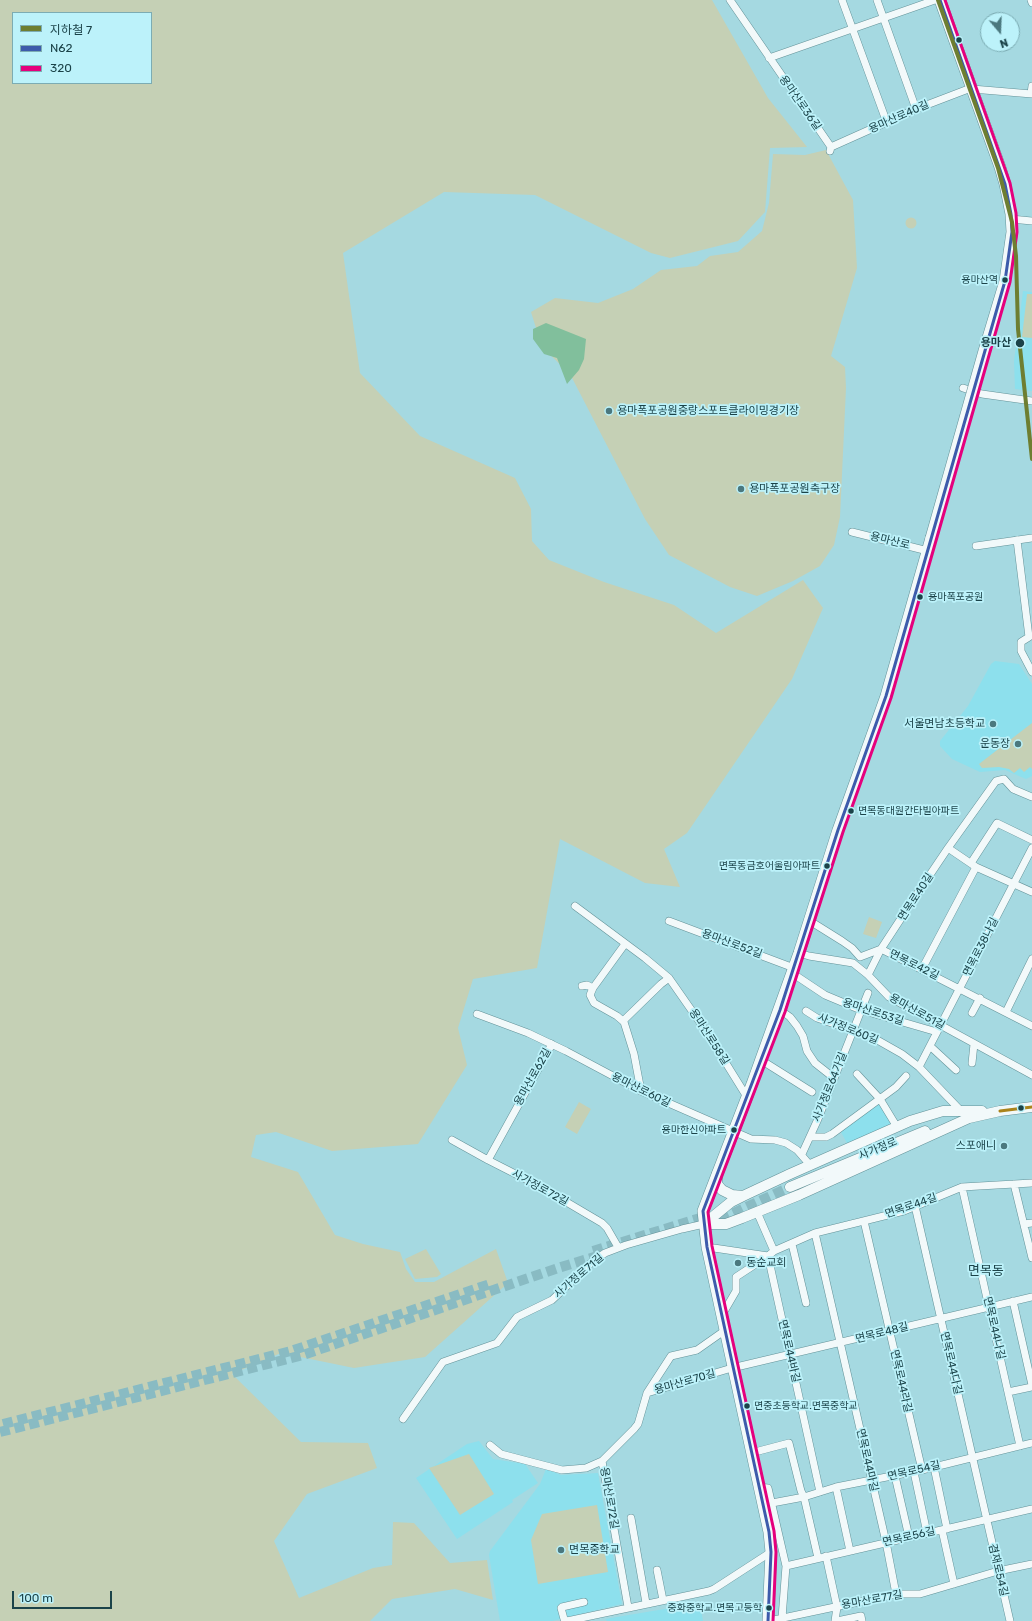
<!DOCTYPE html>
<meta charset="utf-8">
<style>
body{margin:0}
#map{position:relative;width:1032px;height:1621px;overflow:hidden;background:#a5d9e1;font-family:Rubik,"Noto Sans KR",sans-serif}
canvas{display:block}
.legend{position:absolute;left:12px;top:12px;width:140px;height:72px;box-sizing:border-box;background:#bcf2fa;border:1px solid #7cacb3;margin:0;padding:5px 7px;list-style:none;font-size:12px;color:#1b4349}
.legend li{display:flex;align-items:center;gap:8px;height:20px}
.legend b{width:20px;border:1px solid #7cacb3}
.north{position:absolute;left:980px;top:12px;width:40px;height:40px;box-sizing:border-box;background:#bcf2fa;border:1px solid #7cacb3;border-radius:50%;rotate:161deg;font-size:11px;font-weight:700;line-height:16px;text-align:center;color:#1b4349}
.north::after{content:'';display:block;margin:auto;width:14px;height:18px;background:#4b787e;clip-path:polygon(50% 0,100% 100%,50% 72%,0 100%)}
.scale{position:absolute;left:12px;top:1591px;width:100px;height:18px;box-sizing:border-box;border:2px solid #1b4349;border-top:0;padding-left:5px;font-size:12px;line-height:14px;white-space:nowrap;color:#1b4349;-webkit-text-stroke:3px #bcf2fa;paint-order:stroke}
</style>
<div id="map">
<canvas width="1032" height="1621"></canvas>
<ul class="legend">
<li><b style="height:5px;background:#6e7e31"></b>지하철 7</li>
<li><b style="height:5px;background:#3d5bab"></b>N62</li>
<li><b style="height:5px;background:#e5007d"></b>320</li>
</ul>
<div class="north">N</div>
<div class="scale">100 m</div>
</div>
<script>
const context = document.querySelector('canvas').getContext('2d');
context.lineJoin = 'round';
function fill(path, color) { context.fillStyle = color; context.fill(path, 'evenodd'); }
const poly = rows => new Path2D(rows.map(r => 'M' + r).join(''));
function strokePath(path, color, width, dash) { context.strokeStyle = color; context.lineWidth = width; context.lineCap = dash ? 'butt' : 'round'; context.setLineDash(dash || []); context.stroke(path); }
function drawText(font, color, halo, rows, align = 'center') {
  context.font = font + ' Rubik,"Noto Sans KR",sans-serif'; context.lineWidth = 3.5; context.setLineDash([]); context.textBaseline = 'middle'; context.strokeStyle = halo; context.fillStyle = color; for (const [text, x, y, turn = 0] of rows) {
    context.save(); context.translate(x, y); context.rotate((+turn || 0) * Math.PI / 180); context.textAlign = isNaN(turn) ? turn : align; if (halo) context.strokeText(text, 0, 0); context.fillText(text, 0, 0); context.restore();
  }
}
fill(poly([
 [1023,291,1032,292,1032,391,1015,389,1014,361],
 [995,661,1019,664,1032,684,1032,776,1026,779,1005,770,980,772,952,759,940,746,940,741,968,706,991,664],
 [879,1101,895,1126,849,1147,841,1132],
 [479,1441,493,1459,525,1464,538,1483,512,1500,513,1502,457,1539,416,1478,467,1444],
 [546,1469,561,1475,598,1473,622,1604,552,1621,500,1621,489,1555,490,1551,540,1484],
 [700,1603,703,1621,607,1621,605,1619]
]), '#8de0ed');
fill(poly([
 [0,0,712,0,768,98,807,147,770,148,765,212,738,241,670,258,651,253,535,195,444,192,343,253,360,373,420,436,515,478,531,509,532,541,549,560,604,582,674,605,716,633,803,580,823,608,792,679,687,833,664,849,680,887,645,883,560,839,537,968,473,979,458,1028,467,1065,418,1144,332,1151,276,1132,256,1135,251,1157,298,1172,335,1235,363,1244,400,1252,406,1269,415,1282,434,1282,496,1249,508,1283,425,1357,354,1368,281,1353,232,1374,301,1442,368,1443,377,1468,307,1494,274,1541,299,1598,373,1568,392,1565,393,1522,414,1523,450,1563,487,1560,493,1600,455,1589,392,1599,370,1621,0,1621],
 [13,13,151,13,151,83,13,83],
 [826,150,853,200,857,268,831,356,845,367,846,388,840,517,834,545,820,566,793,581,757,596,730,587,669,555,645,519,570,374,542,347,531,312,555,298,598,303,633,289,661,270,697,266,710,256,738,252,762,231,769,203,773,154,805,155],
 '905.5 223a5.5 5.5 0 1 1 11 0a5.5 5.5 0 1 1-11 0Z',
 [1027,294,1032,294,1032,338,1022,337],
 [1032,723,1032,769,1030,767,1024,772,1020,768,1014,773,1009,769,999,767,982,768,979,764],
 [869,917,882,922,876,938,863,934],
 [579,1102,591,1109,577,1134,565,1127],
 [426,1249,441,1274,437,1277,415,1279,405,1259],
 [469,1454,494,1494,460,1515,429,1468],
 [597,1505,608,1572,538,1584,531,1540,542,1514]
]), '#c5d0b5');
fill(poly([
 [546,323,586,339,584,359,579,370,567,384,557,358,544,354,533,339,533,329]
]), '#81bf9c');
strokePath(poly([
 [705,1223,725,1217,790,1187],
 [593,1251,710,1215],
 [3,1424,291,1351,490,1284],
 [0,1432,303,1355,558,1268,604,1254]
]), '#89bbc3', 10, [10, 5]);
const street = poly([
 [730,0,831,147],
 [842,0,887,123],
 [877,0,916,109],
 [1031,0,1032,3],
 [769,58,935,0],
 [972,89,1032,94],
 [1031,94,1032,86],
 [830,151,831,147,916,109,971,88],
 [1011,219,1032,221],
 [963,388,982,394,1032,401],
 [852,532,928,551],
 [1017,540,1029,637,1021,642,1021,651,1032,672],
 [976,546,1032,538],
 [948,848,976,867,1032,892],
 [971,863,997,823,1032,840],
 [575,906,645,958,669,978,706,1031,747,1097],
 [669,921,794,968],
 [810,921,842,941,852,948,860,957,881,949,1032,1026],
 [799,953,809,956,853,963,868,975,889,997,1032,1075],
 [922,969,976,867],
 [792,973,825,995,861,1010,937,1032],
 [868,975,881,949,919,891,948,848,996,781,1004,779,1013,789,1032,797],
 [582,986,587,985,593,988,590,995,594,1003,617,1016,624,1022,634,1054,641,1091],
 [593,988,625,944],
 [780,1010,790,1017,797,1026,803,1036,807,1051,815,1063,834,1078],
 [806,1011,817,1018,872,1037,902,1054,919,1067,961,1111],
 [1006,1012,1032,959],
 [972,1013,980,998],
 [477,1014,528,1033,566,1051,641,1091,751,1139,775,1140,786,1143,797,1150,810,1165],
 [623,1021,661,984,669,978],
 [930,1046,956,1070],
 [761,1060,812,1092],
 [972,1063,974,1044],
 [919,1067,1032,848],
 [857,1074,880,1099,897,1127],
 [810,1137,826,1137,832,1134,896,1087,906,1076],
 [452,1140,488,1160,541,1187,602,1223,607,1228,618,1247],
 [802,1154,818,1119,868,993],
 [488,1160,552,1044],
 [1014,1184,1032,1258],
 [962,1187,1020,1446],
 [915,1206,1010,1621],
 [757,1212,774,1251],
 [864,1221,922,1470],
 [1024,1224,1032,1223],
 [815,1233,886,1542,896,1594],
 [792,1244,806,1303],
 [707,1247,768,1256,774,1251,815,1233,904,1211,962,1187,1032,1183],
 [1013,1301,1032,1385],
 [722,1315,736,1291,736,1277,768,1256,820,1492],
 [1008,1392,1032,1387],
 [647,1393,671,1356,697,1350,724,1331],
 [403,1419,443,1362,497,1343,517,1317,552,1300,593,1261,605,1253,626,1245,682,1229,704,1224],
 [490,1445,501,1454,562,1470,586,1468,602,1461,634,1429,638,1424,647,1393,732,1368,1032,1297],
 [751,1453,789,1443,801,1491,804,1497,818,1558],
 [602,1461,628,1607],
 [934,1467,947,1529],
 [914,1472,927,1533],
 [895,1476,909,1537],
 [758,1487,768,1488,786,1566,782,1618],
 [836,1487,850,1551],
 [772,1503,804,1497,836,1487,922,1470,1032,1443],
 [631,1518,646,1603],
 [942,1530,954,1584],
 [826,1556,837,1607,835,1621],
 [786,1566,1032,1509],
 [657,1570,663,1600],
 [584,1602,562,1607,561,1608,564,1619,567,1621,709,1591,714,1589,771,1552],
 [769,1621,896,1594,920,1594,998,1571,1032,1564],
 [837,1621,861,1616,862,1621]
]);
const secondary = poly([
 [717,1174,717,1184,722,1190,732,1195,743,1196],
 [790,1187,925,1131],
 [704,1224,726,1224,742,1218,799,1195,969,1118,1000,1111,1032,1107],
 [704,1224,731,1202,743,1196,790,1174,910,1121,943,1111,982,1111]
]);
const primary = poly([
 [940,0,1000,167,1005,184,1011,214,1012,232,1005,281,984,351],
 [768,1621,771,1552,769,1532,707,1247,703,1211,752,1084,799,953,838,830,886,696,931,538]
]);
strokePath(street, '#639298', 8);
strokePath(secondary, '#639298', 11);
strokePath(primary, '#639298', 12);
strokePath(street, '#f2f9fa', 7);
strokePath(secondary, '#f2f9fa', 10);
strokePath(primary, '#f2f9fa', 11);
const primaryBridge = poly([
 [931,538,984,351]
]);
strokePath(primaryBridge, '#639298', 12, []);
strokePath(primaryBridge, '#f2f9fa', 11);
strokePath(poly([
 [768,1621,771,1552,769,1532,707,1247,703,1211,780,1010,838,830,886,696,1005,281,1012,232,1011,214,1005,184,940,0]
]), '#3d5bab', 3);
strokePath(poly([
 [773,1621,776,1552,774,1531,712,1246,708,1212,785,1012,843,832,891,698,1010,282,1017,232,1016,213,1010,183,945,0]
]), '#e5007d', 3);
strokePath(poly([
 [1000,1111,1032,1107]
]), '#aa831a', 3);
strokePath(poly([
 [938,0,998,168,1012,222,1016,256,1018,329,1032,459]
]), '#6e7e31', 4);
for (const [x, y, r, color] of [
 [959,40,3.5,"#1b4349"],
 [1005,280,3.5,"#1b4349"],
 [1020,343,5,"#1b4349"],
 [609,411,4,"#4b787e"],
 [741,489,4,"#4b787e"],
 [920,597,3.5,"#1b4349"],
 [993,724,4,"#4b787e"],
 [1018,744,4,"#4b787e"],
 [851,811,3.5,"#1b4349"],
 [827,866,3.5,"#1b4349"],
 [1021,1108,3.5,"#1b4349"],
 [734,1130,3.5,"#1b4349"],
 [1004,1146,4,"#4b787e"],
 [738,1263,4,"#4b787e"],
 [747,1406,3.5,"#1b4349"],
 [561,1550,4,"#4b787e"],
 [769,1608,3.5,"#1b4349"]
]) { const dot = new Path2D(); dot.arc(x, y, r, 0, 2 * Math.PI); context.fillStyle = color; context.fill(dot); strokePath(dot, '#bcf2fa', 1.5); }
drawText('10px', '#1b4349', '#bcf2fa', [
 ["용마산역",998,280],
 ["용마폭포공원",928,597,"left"],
 ["면목동대원칸타빌아파트",858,811,"left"],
 ["면목동금호어울림아파트",820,866],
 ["용마한신아파트",726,1130],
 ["면중초등학교.면목중학교",754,1406,"left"],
 ["중화중학교.면목고등학",762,1608]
], 'right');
drawText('11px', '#1b4349', '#bcf2fa', [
 ["용마산로36길",800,103,55],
 ["용마산로40길",899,117,-24],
 ["용마산로",890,541,14],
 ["면목로40길",916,897,-57],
 ["용마산로52길",732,944,20],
 ["면목로38나길",981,947,-63],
 ["면목로42길",914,965,26],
 ["용마산로53길",873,1012,18],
 ["용마산로51길",917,1012,29],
 ["사가정로60길",848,1029,22],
 ["용마산로58길",709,1037,57],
 ["용마산로62길",533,1077,-61],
 ["사가정로64가길",830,1087,-68],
 ["용마산로60길",641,1090,26],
 ["사가정로",878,1149,-23],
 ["사가정로72길",540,1188,29],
 ["면목로44길",911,1206,-19],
 ["사가정로71길",579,1276,-41],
 ["면목로44나길",994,1328,77],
 ["면목로48길",882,1333,-14],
 ["면목로44바길",789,1351,77],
 ["면목로44다길",951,1363,77],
 ["면목로44라길",901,1381,77],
 ["용마산로70길",685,1382,-16],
 ["면목로44마길",867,1460,77],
 ["면목로54길",914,1471,-13],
 ["용마산로72길",609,1498,80],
 ["면목로56길",909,1537,-13],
 ["겸재로54길",998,1570,77],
 ["용마산로77길",872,1600,-10]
]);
drawText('bold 11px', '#1b4349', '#bcf2fa', [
 ["용마산",1011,343]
], 'right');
drawText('11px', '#1b4349', '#bcf2fa', [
 ["용마폭포공원중랑스포트클라이밍경기장",617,411],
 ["용마폭포공원축구장",749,489],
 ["서울면남초등학교",985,724,"right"],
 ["운동장",1010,744,"right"],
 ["스포애니",996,1146,"right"],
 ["동순교회",746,1263],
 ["면목중학교",569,1550]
], 'left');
drawText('13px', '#1b4349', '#bcf2fa', [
 ["면목동",986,1271]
]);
</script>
